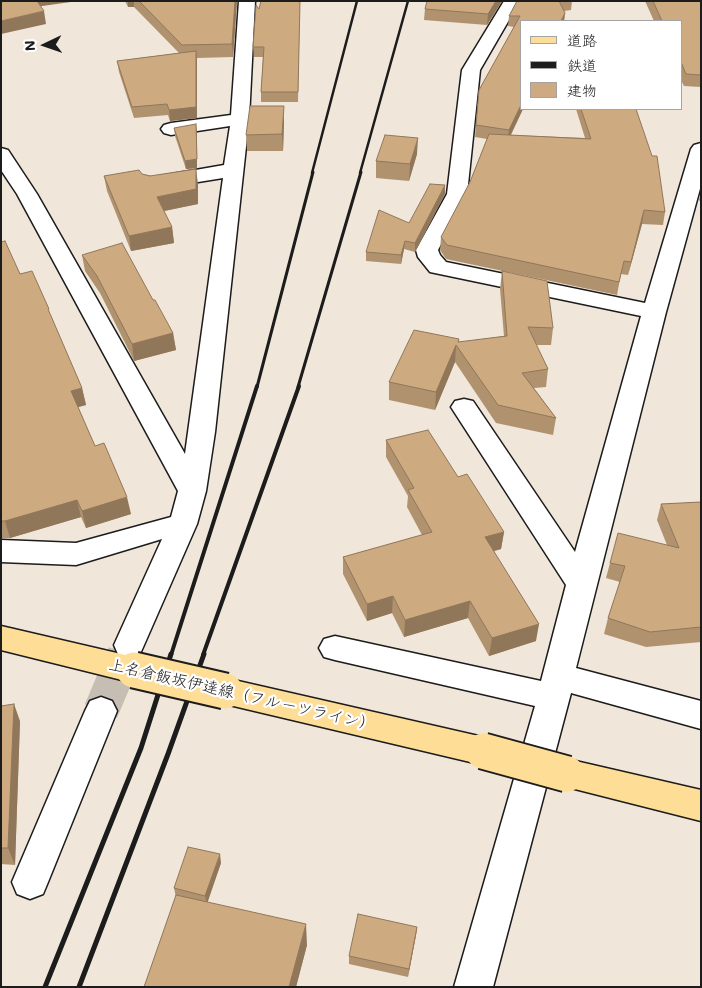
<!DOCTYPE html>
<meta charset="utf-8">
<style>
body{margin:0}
#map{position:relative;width:702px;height:988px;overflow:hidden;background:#f0e6d9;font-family:Mali,"Klee One",sans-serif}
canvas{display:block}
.frame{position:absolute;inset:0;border:2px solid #1c1c1c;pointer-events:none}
.legend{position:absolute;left:520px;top:20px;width:162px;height:90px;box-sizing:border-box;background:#fff;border:1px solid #a4a4a4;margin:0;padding:6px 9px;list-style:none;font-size:15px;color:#1c1c1c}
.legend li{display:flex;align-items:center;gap:10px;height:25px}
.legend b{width:25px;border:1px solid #a4a4a4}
.north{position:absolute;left:20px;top:20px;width:50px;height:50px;-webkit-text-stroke:4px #fff;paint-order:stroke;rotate:267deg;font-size:14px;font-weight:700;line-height:20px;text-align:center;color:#1c1c1c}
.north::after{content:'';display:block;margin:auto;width:18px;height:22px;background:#1c1c1c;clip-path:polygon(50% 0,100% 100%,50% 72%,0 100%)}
</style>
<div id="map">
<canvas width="702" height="988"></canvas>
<div class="frame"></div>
<ul class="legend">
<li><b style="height:6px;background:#fedd96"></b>道路</li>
<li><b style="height:6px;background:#1c1c1c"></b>鉄道</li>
<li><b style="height:14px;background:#ceaa81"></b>建物</li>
</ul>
<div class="north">N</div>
</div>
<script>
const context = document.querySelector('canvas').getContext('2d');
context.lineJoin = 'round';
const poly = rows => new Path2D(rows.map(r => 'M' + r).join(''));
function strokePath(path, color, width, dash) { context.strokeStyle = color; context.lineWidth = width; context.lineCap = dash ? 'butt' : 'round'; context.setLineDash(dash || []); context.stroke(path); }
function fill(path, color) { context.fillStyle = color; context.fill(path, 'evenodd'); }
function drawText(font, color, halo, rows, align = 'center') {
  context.font = font + ' Mali,"Klee One",sans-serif'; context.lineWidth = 4.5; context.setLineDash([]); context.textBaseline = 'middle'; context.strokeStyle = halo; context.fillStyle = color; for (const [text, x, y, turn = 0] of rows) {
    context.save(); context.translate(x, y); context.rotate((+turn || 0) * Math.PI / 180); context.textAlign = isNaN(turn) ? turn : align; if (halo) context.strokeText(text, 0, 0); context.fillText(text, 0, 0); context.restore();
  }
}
strokePath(poly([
 [125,655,129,645]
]), '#c6beb3', 28, [28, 14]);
strokePath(poly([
 [101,711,125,654]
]), '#c6beb3', 35, [35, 18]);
const minor = poly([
 [239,1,255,1,249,119,215,432,206,491,197,524,144,645,140,654,129,657,118,654,114,645,162,539,76,565,1,562,1,540,76,543,171,517,178,491,17,194,1,170,1,148,8,150,37,194,185,454,223,178,161,188,154,186,151,182,154,178,161,176,224,165,230,126,171,135,164,133,161,129,164,125,171,123,231,115,239,1],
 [504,1,520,1,480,70,467,194,438,250,440,255,446,262,645,303,691,149,694,145,701,143,701,185,666,312,576,668,701,701,701,729,571,693,493,987,454,987,535,706,335,660,324,657,319,648,324,639,335,636,541,681,566,585,451,407,455,401,464,399,473,401,575,552,641,316,430,272,418,257,416,250,447,194,462,70,504,1],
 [101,697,112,701,117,711,48,882,43,894,30,899,17,894,12,882,85,711,90,701,101,697]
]);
const major = poly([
 [1,626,134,657,145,661,150,670,145,679,134,683,1,650,1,626],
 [225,678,483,737,495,741,500,751,495,761,483,765,225,704,214,700,209,691,214,682,225,678],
 [567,759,701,790,701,821,555,784,550,774,555,764,567,759]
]);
strokePath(minor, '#1c1c1c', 3);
strokePath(major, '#1c1c1c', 3);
fill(minor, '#fff');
fill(major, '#fedd96');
strokePath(poly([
 [312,173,357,1],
 [360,173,408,1]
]), '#1c1c1c', 2.5);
strokePath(poly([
 [257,387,313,172],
 [298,387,361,172]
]), '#1c1c1c', 3);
strokePath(poly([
 [171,655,257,386],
 [203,655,299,386]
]), '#1c1c1c', 4);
strokePath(poly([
 [45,987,141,748,171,654],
 [79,987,168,754,204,654]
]), '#1c1c1c', 5);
const majorBridge = poly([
 [134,670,225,691],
 [483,751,567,774]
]);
strokePath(majorBridge, '#1c1c1c', 39, []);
strokePath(majorBridge, '#fedd96', 35);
fill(poly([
 [125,1,237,1,233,57,197,58,197,118,170,121,168,115,134,118,119,72,117,61,179,53,134,7,128,7],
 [261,1,300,1,298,102,261,102,261,92,263,57,254,57,253,47,259,9],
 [502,1,487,25,424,20,425,9],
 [517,1,572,1,571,10,564,11,565,13,564,21,521,21,521,109,523,109,511,135,585,138,576,109,636,109,665,212,663,225,642,224,628,275,621,274,617,295,446,259,440,250,441,237,470,182,487,139,475,137,479,90,514,27,508,26,509,16],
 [645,1,701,1,701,87,684,86,681,80,681,21,654,21],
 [284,122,283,151,247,151,246,135],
 [174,128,197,133,197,168,186,169,175,136],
 [417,154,409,181,376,178,376,161],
 [142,174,198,184,198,204,164,211,172,227,174,243,131,251,107,191,104,176],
 [701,192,701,203,699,200],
 [445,194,415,252,404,249,401,264,366,261,366,252,409,223],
 [1,242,20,274,51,317,82,388,86,405,78,407,95,446,131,514,86,528,81,517,10,538,1,538],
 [82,255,153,300,173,333,176,350,134,361,100,293,85,271],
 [502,271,553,328,551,345,536,345,548,369,546,387,534,388,556,418,553,435,496,423,455,362,435,410,389,400,389,382,459,339,459,342,504,336,500,289],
 [386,440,458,477,504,532,501,549,494,551,536,641,489,656,468,618,404,637,392,613,367,621,343,574,343,557,422,535,407,507,408,496,386,457],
 [701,502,701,642,646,647,604,634,608,618,620,582,606,578,610,563,667,545,657,520,661,504],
 [1,706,20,721,15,865,1,864],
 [221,863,207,902,307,945,296,987,144,987,176,897,174,888],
 [417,927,416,935,408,977,349,964,349,956]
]), '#b1926f');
fill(poly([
 [33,1,78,1,35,7],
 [128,1,134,1,134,7,128,7],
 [235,1,237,1,233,57,232,44],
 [496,1,502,1,487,25,488,14],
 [44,11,46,24,1,34,1,21],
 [565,13,564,21,561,21],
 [196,51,197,62,197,118,170,121,169,110],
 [521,105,521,109,523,109,507,142,509,130],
 [284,106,284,122,283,151,282,134],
 [196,124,197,133,197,168,186,169,185,161],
 [418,138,417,154,409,181,410,164],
 [196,169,198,184,198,204,159,212,157,197],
 [445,185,445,194,415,252,415,243],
 [644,210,642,224,628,275,631,262],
 [172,227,174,243,131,251,129,236],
 [405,241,404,249,401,264,401,255],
 [173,333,176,350,134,361,132,344],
 [456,345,455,362,435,410,436,392],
 [82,388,86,405,75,408,71,391],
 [127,497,131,514,86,528,82,511],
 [77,500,81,517,10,538,5,521],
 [504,532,501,549,483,554,485,537],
 [393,596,392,613,367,621,367,604],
 [470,601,468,618,404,637,405,620],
 [539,624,536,641,489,656,492,638],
 [14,704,20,721,15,865,8,848],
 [220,854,221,863,207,904,205,896],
 [306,924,307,945,296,987,289,987],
 [417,927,416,935,408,977,409,969]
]), '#90775a');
const building = poly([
 [1,1,37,1,44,11,1,21,1,1],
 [139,1,235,1,232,44,182,45,139,1],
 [261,1,300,1,298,92,261,92,264,47,253,47,256,5,259,9,261,1],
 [427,1,496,1,488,14,425,9,427,1],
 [517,1,559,1,565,13,561,21,521,21,521,105,509,130,476,125,479,90,520,16,509,16,517,1],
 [653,1,701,1,701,75,686,74,681,62,681,21,662,21,653,1],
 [196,51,196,107,169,110,167,104,132,107,117,61,196,51],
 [250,106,284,106,282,134,246,135,250,106],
 [581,109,636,109,652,156,657,156,665,212,644,210,631,262,624,261,619,282,447,245,441,237,470,182,489,134,591,139,581,109],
 [196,124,197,159,185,161,174,128,196,124],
 [385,135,418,138,410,164,376,161,385,135],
 [196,169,196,189,157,197,172,227,129,236,104,176,139,170,142,174,150,176,196,169],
 [430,184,445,185,415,243,405,241,401,255,366,252,379,210,409,223,430,184],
 [5,241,20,274,32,271,49,309,48,309,82,388,71,391,95,446,104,443,127,497,82,511,77,500,5,521,1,521,1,242,5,241],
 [122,243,153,300,155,300,173,333,132,344,97,276,82,255,122,243],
 [502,271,547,281,553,328,528,327,548,369,522,373,556,418,498,405,456,345,436,392,389,382,414,330,459,339,458,342,507,336,502,271],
 [428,430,458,477,467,474,504,532,485,537,539,624,492,638,470,601,405,620,393,596,367,604,343,557,432,532,408,490,414,488,386,440,428,430],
 [701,502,701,627,650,632,608,618,625,566,610,563,618,533,679,548,661,504,701,502],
 [14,704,8,848,1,848,1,706,14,704],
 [188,847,220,854,205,896,174,888,188,847],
 [176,895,306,924,289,987,144,987,176,895],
 [358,914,417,927,409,969,349,956,358,914]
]);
fill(building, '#ceaa81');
strokePath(building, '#90775a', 1);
drawText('16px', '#1c1c1c', '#fff', [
 ["上名倉飯坂伊達線（フルーツライン）",242,695,13]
]);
</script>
